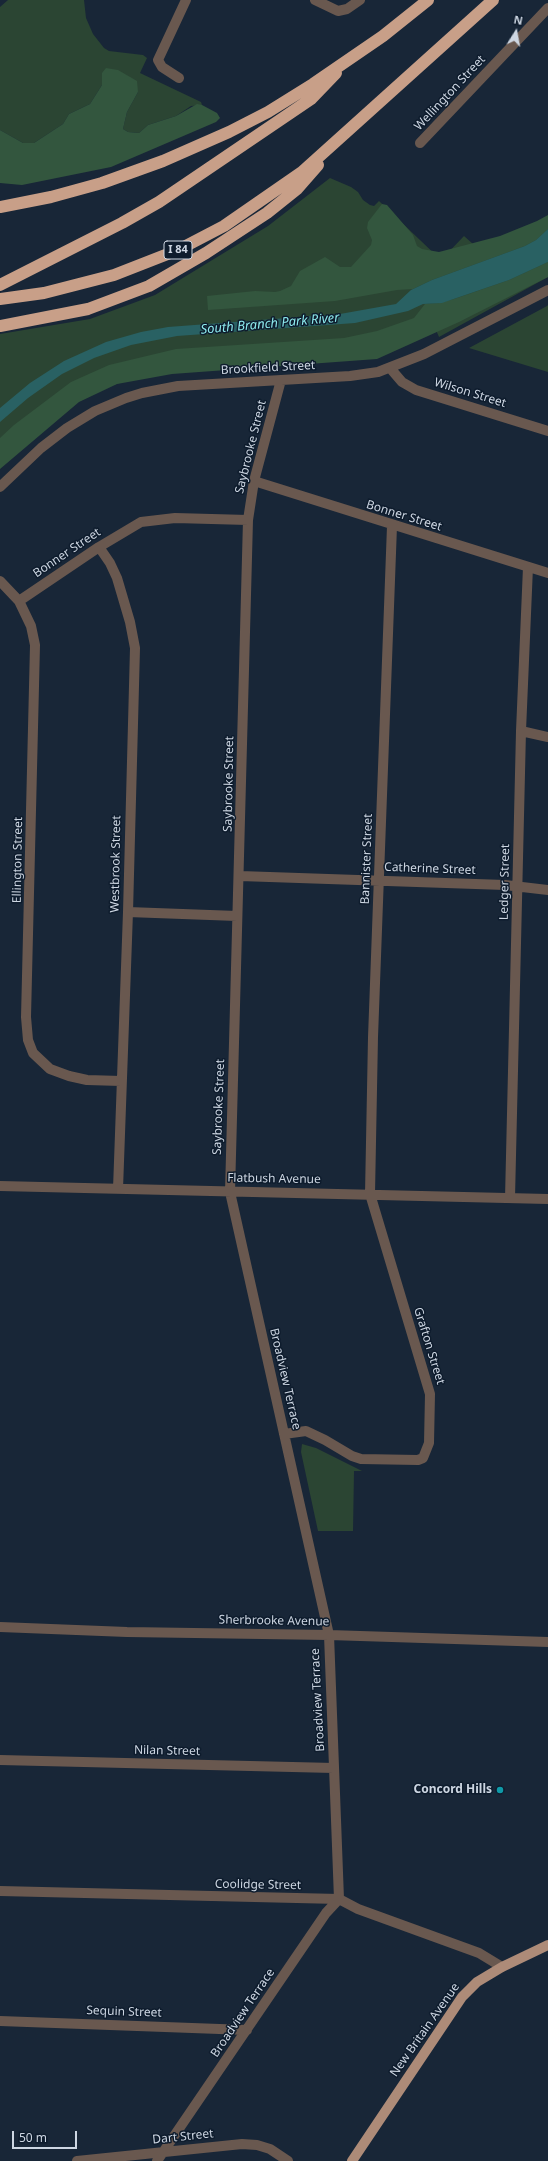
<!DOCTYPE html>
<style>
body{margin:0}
#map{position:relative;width:548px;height:2161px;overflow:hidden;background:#182637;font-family:"Noto Sans",sans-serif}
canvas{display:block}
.north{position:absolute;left:496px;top:12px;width:40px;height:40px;-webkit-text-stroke:3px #0e1c2d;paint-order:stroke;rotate:11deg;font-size:11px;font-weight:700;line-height:16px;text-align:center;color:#cdd6e2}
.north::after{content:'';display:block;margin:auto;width:14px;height:18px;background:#cdd6e2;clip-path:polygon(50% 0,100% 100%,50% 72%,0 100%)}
.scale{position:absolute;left:12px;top:2131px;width:65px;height:18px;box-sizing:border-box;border:2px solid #cdd6e2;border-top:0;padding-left:5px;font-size:12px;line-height:14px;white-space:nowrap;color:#cdd6e2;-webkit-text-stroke:3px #0e1c2d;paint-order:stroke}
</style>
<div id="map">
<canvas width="548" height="2161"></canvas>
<div class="north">N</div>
<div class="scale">50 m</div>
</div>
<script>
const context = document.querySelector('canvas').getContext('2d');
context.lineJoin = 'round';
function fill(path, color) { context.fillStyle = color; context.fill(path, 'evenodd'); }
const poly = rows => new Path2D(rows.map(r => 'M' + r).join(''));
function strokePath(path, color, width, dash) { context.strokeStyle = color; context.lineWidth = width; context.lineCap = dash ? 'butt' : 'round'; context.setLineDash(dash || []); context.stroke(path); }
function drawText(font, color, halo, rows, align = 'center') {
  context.font = font + ' "Noto Sans",sans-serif'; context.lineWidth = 3; context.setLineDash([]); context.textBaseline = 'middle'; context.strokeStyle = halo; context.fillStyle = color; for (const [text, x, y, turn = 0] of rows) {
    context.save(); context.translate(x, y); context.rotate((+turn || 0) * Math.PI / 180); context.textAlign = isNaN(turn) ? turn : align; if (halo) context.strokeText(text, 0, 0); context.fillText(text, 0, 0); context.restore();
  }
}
fill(poly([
 [8,0,84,0,86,18,93,34,104,48,109,51,143,55,147,58,140,73,201,102,202,105,191,106,176,116,148,125,139,133,128,132,123,129,127,112,138,92,102,73,102,85,90,104,69,114,63,124,34,143,23,143,0,130,0,7],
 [330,178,351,187,358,192,363,200,370,205,374,206,379,201,441,260,464,236,482,252,548,216,548,277,439,337,436,330,389,353,151,374,113,385,70,406,0,464,0,334,90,319,155,295,268,226],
 [548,305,548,372,469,348,547,306],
 [302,1444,316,1448,362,1471,354,1471,353,1531,318,1531,301,1452]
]), '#2b4533');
fill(poly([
 [106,68,118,70,137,81,138,92,127,112,123,129,128,132,139,133,148,125,176,116,197,104,202,105,217,113,220,118,216,122,111,167,22,185,0,183,0,130,23,143,34,143,63,124,69,114,90,104,102,85,102,73],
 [382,204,387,205,413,235,417,246,422,249,439,252,500,236,537,221,548,215,548,229,536,240,525,246,432,280,413,289,397,290,335,301,208,310,207,296,255,291,275,292,280,291,291,286,300,271,325,257,340,267,351,267,371,245,372,240,367,228,368,222],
 [548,262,548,277,459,322,377,359,172,374,117,384,79,402,0,469,0,438,14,425,71,382,109,365,176,349,344,338,377,331,414,318,425,304,439,303,454,299,509,280]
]), '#33563e');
fill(poly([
 [548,229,548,262,509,280,442,303,423,304,408,311,355,323,177,336,131,345,94,358,62,374,28,398,0,422,0,408,30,383,64,361,106,342,141,332,168,327,340,314,396,304,411,290,432,280,525,246,536,240]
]), '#296163');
strokePath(poly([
 [315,0,338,11,347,9,360,0],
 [179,78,162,67,158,60,186,0],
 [420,143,548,8],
 [390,368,402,382,416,390,548,431],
 [254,481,548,573],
 [0,487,41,448,67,428,95,411,126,398,142,393,178,386,350,376,378,372,424,354,548,290],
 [99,547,110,563,117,578,130,622,135,648,128,912,118,1189],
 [0,581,19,601,31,626,35,645,26,1017,28,1040,33,1053,50,1069,69,1076,87,1080,121,1081],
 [19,601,99,547,141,522,175,518,248,520],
 [521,731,548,737],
 [240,876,505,885,548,890],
 [128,912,237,916],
 [0,1186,548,1199],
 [510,1198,521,731,528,567],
 [284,1434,306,1431,325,1440,352,1456,361,1459,418,1460,423,1458,429,1443,430,1394,370,1194,373,1037,392,526],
 [0,1627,127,1632,329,1635,548,1642],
 [0,1760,334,1768],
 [0,1891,339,1899,358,1909,479,1953,502,1967],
 [0,2021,247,2030],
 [77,2161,242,2144,257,2145,270,2149,288,2161],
 [157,2161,326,1913,339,1899,329,1635,230,1192,248,520,254,481,281,380]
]), '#69584f', 10);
strokePath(poly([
 [352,2161,462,1997,477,1982,502,1967,548,1945]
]), '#ad8b78', 10);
strokePath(poly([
 [0,207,51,197,102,183,163,161,229,132,268,112,313,84,383,36,428,0],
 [0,285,122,223,159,202,311,99,336,73],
 [0,299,44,293,114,275,178,250,224,226,302,172,493,0],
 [0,326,88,309,149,286,206,253,267,213,297,189,318,165]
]), '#c89f88', 12);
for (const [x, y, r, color] of [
 [500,1790,4,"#0f9aa8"]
]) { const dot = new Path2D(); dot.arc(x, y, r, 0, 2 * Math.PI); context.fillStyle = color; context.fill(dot); strokePath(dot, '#0e1c2d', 1.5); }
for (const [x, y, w] of [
 [178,250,28]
]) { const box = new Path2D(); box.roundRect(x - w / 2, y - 9, w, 18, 3); context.fillStyle = '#0e1c2d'; context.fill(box); strokePath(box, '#cdd6e2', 1); }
drawText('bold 11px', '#cdd6e2', null, [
 ["I 84",178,250]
]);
drawText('12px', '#cdd6e2', '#0e1c2d', [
 ["Wellington Street",450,93,-47],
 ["Brookfield Street",268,368,-3],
 ["Wilson Street",470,393,17],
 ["Saybrooke Street",251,447,-76],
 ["Bonner Street",404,516,17],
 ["Bonner Street",67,553,-34],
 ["Saybrooke Street",229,784,-89],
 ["Bannister Street",367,859,-88],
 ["Ellington Street",18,860,-89],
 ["Westbrook Street",116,864,-89],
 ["Catherine Street",430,869,2],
 ["Ledger Street",505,882,-89],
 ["Saybrooke Street",219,1107,-88],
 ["Flatbush Avenue",274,1179,1],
 ["Grafton Street",429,1346,73],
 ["Broadview Terrace",285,1379,77],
 ["Sherbrooke Avenue",274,1621,1],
 ["Broadview Terrace",318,1700,-93],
 ["Nilan Street",167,1751,1],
 ["Coolidge Street",258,1885,1],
 ["Sequin Street",124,2012,2],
 ["Broadview Terrace",243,2013,-56],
 ["New Britain Avenue",425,2030,-55],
 ["Dart Street",183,2137,-6]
]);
drawText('bold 12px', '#cdd6e2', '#0e1c2d', [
 ["Concord Hills",492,1790]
], 'right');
drawText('italic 13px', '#8ce9ec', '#0e1c2d', [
 ["South Branch Park River",270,324,-5]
]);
</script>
